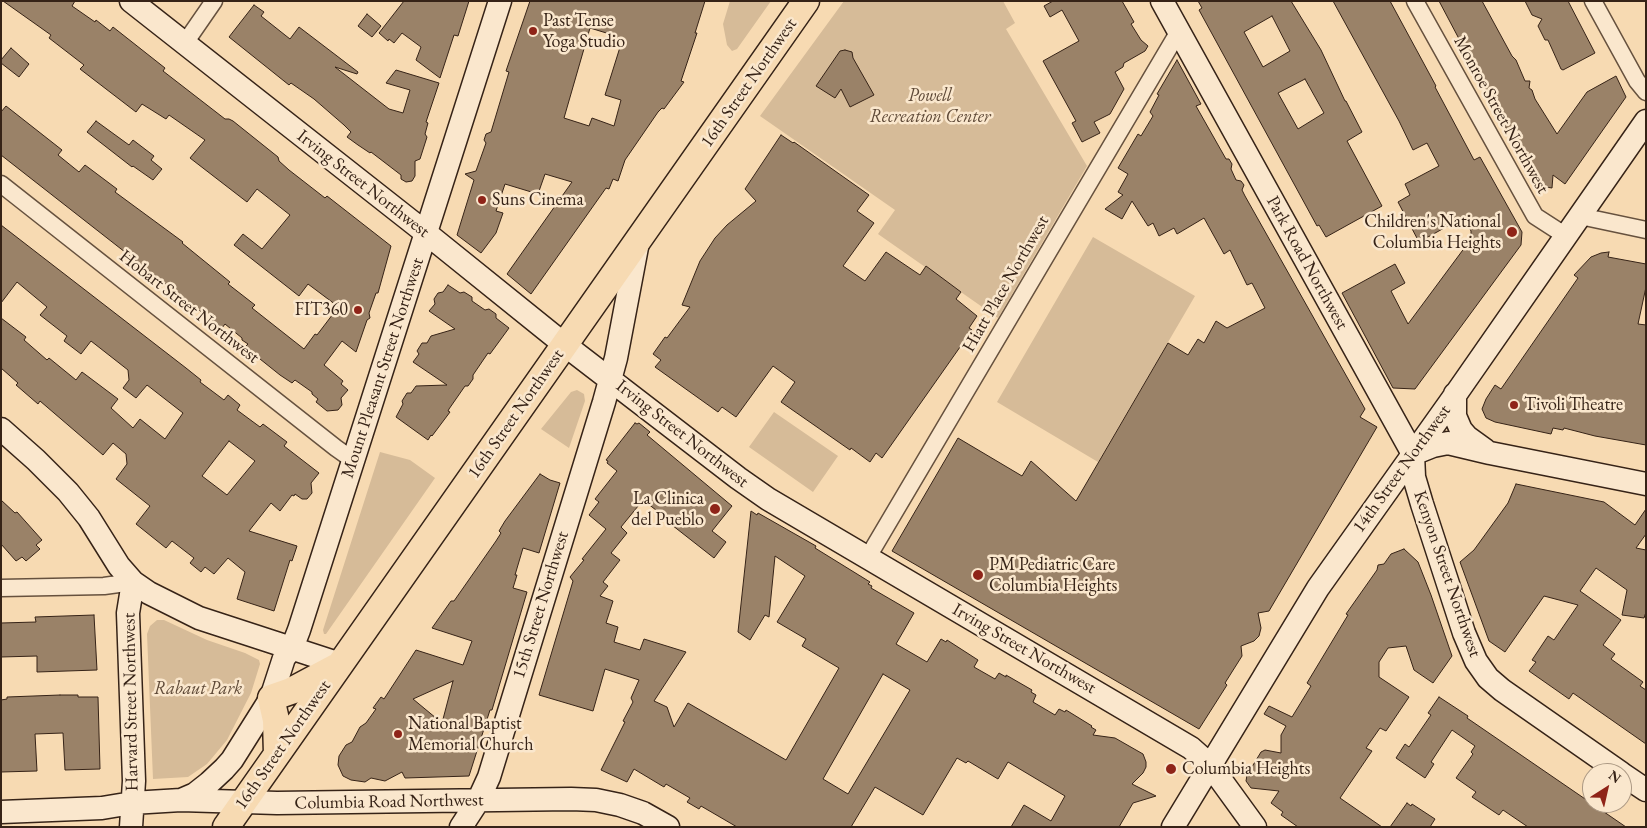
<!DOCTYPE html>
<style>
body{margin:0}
#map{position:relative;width:1647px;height:828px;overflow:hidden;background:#f7dab2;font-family:"EB Garamond",serif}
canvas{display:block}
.frame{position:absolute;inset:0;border:2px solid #362317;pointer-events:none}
.north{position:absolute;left:1582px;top:763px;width:50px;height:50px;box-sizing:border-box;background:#fae7cd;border:1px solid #ac9984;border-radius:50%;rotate:35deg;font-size:14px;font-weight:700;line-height:20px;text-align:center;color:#362317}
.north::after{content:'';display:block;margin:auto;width:18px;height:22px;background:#8f2418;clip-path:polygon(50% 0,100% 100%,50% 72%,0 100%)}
</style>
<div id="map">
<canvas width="1647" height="828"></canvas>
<div class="frame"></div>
<div class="north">N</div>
</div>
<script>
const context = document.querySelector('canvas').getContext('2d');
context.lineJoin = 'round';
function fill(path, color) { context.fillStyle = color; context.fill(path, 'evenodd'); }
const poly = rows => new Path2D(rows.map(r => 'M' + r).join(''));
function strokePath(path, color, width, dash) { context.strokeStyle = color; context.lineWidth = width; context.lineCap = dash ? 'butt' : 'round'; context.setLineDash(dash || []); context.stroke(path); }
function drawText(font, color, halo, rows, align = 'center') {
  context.font = font + ' "EB Garamond",serif'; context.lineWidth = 5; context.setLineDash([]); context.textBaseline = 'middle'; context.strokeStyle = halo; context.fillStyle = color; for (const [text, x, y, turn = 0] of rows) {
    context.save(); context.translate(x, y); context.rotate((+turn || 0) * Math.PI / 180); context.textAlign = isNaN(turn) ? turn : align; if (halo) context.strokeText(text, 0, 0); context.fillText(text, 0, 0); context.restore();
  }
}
fill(poly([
 [730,1,771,1,737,49,732,51,727,45,723,24],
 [844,1,1003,1,1015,23,1006,29,1087,166,998,318,878,234,895,210,760,116],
 [1093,237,1195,296,1098,462,997,402],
 [577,390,584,394,585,401,569,448,541,429,571,392],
 [774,412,838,456,813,492,749,447],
 [380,452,410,460,435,478,326,634,324,634,323,630],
 [157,620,164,620,207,640,245,653,259,660,260,664,251,693,227,740,207,764,188,777,153,779,147,634,150,626]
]), '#d6bb98');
const building = poly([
 [3,1,75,1,72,6,95,22,96,20,110,31,113,27,165,68,163,71,225,119,229,119,233,121,278,157,279,161,289,170,325,198,327,196,391,246,378,293,376,293,369,313,370,318,367,320,356,352,342,341,324,365,343,381,341,384,348,390,341,398,342,405,338,410,327,411,316,402,318,399,312,394,312,392,295,380,292,383,280,375,245,347,248,344,242,340,242,338,225,324,222,328,1,155,1,112,6,106,62,150,58,155,79,172,85,165,117,189,115,192,183,242,182,243,230,282,228,284,255,305,252,308,304,349,315,334,317,335,336,310,334,308,336,305,308,284,299,296,234,245,243,234,262,249,290,215,257,189,247,202,190,158,205,140,169,115,166,119,142,104,136,112,80,69,84,65,49,38,51,35,3,1],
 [404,1,469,1,458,36,454,35,440,78,416,60,421,47,402,33,394,43,389,39,388,41,379,33,404,1],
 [530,1,705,1,695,33,697,33,681,81,684,82,664,109,662,108,658,112,625,160,618,181,613,179,609,189,606,188,531,294,507,274,572,182,545,174,538,194,505,184,496,211,503,213,496,233,481,253,457,235,474,180,465,174,476,171,486,143,484,140,486,134,491,132,509,72,506,71,530,1],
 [590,28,613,35,611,41,621,44,605,95,621,100,614,126,592,118,589,126,564,118,590,28],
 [1053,1,1122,1,1134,22,1131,24,1141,40,1148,46,1145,51,1124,63,1123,67,1115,72,1124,89,1110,114,1094,122,1100,133,1082,142,1072,123,1076,121,1043,61,1079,41,1062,10,1050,17,1044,6,1053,1],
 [1198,1,1291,1,1321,50,1345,101,1346,101,1362,132,1347,141,1382,206,1326,237,1319,225,1317,226,1199,10,1202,8,1198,1],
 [1272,16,1290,51,1263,67,1244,32,1272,16],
 [1305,79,1324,113,1298,129,1278,93,1305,79],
 [1333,1,1390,1,1436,86,1435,87,1474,160,1480,157,1522,232,1521,245,1415,389,1393,388,1342,293,1395,264,1405,283,1391,291,1408,324,1471,239,1471,231,1464,217,1419,242,1398,202,1410,195,1405,184,1439,166,1427,143,1413,150,1399,121,1333,1],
 [1439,1,1482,1,1512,56,1516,60,1525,81,1530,81,1529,88,1532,90,1535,99,1557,134,1587,92,1616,76,1626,97,1565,184,1553,175,1552,188,1534,185,1535,169,1526,172,1520,159,1522,158,1439,1],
 [1525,1,1568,1,1595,53,1563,70,1561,69,1548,40,1545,40,1538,26,1542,19,1532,15,1525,1],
 [254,5,264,12,261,16,290,39,299,27,358,72,357,74,335,67,389,109,403,113,410,90,386,83,396,70,439,83,426,122,428,123,425,134,427,137,420,159,415,161,415,176,412,181,406,182,401,179,401,175,371,152,370,153,358,145,347,137,351,132,344,125,314,99,291,83,289,85,229,37,254,5],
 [367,14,381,26,372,37,358,26,367,14],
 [11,48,29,64,19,77,1,63,1,60,11,48],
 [845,50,852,52,853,58,874,95,850,107,841,89,835,98,816,86,840,51,845,50],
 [1177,60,1201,104,1196,106,1226,159,1229,159,1232,164,1231,169,1236,180,1241,181,1244,185,1242,190,1245,196,1365,409,1360,417,1377,427,1269,611,1258,613,1261,628,1259,636,1254,641,1241,646,1242,656,1225,683,1227,685,1199,729,892,551,958,438,1022,476,1031,461,1076,501,1168,343,1188,355,1198,339,1204,343,1216,321,1227,328,1265,308,1252,283,1247,285,1230,250,1224,254,1204,218,1177,234,1174,228,1159,236,1153,223,1148,226,1132,201,1122,219,1105,209,1123,195,1118,192,1128,174,1118,168,1138,134,1141,136,1153,116,1150,112,1159,95,1157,94,1177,60],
 [96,121,129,145,133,140,154,156,151,160,162,169,153,180,133,166,132,167,87,132,96,121],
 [781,135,793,143,794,142,869,195,857,211,874,223,843,266,865,281,886,252,920,275,926,266,961,292,956,299,977,316,969,328,972,330,882,458,876,453,870,462,851,448,850,450,781,402,795,382,773,366,736,417,722,407,718,412,655,367,661,360,653,354,665,337,667,338,690,307,682,305,700,261,715,238,727,225,756,201,745,189,781,135],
 [1,225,186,368,201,380,200,382,224,400,228,395,240,405,237,410,260,427,263,424,287,442,284,446,319,473,311,483,312,493,307,499,302,499,295,494,294,496,292,495,280,511,271,503,249,531,297,546,292,561,290,560,274,611,237,599,245,572,228,558,214,574,205,567,201,572,190,563,194,558,172,541,166,548,136,524,150,506,116,479,127,464,126,454,113,443,103,455,40,401,38,404,16,385,18,383,1,368,1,318,26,337,24,340,47,360,49,358,76,380,82,372,118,399,111,408,133,428,140,419,165,439,183,413,147,385,136,398,123,388,129,380,128,370,91,341,81,354,64,341,67,336,40,315,47,307,17,282,1,303,1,225],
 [229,441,255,461,227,495,202,476,229,441],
 [1609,252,1608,257,1646,264,1646,287,1638,324,1646,325,1646,445,1595,436,1564,428,1563,430,1553,428,1551,434,1495,422,1486,418,1482,409,1486,399,1495,385,1501,389,1578,278,1574,275,1591,257,1601,253,1609,252],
 [448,285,460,293,464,292,472,297,472,301,485,310,489,309,496,314,496,318,509,328,490,354,488,353,473,375,473,379,468,386,465,386,449,409,448,411,450,412,432,436,431,435,428,440,396,417,403,404,402,401,407,393,411,393,416,386,447,385,413,362,419,354,417,351,422,343,427,343,431,336,455,329,429,311,435,304,434,299,438,293,443,292,448,285],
 [635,423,637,424,639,423,650,432,647,435,732,506,712,531,726,542,714,558,663,518,665,517,643,500,621,527,627,533,611,553,620,560,603,582,608,586,600,596,613,601,606,623,618,627,614,642,640,650,644,639,686,652,654,701,667,707,674,727,688,703,786,760,839,668,802,646,806,639,777,622,805,576,775,556,769,617,765,615,750,640,738,632,751,511,757,515,758,513,816,546,815,548,870,582,868,584,872,586,871,588,914,613,896,644,927,662,941,639,946,642,947,640,978,660,974,667,995,679,999,673,1006,677,1006,675,1032,690,1031,692,1036,695,1033,702,1055,715,1059,709,1065,712,1066,710,1092,726,1091,727,1096,730,1093,735,1115,738,1143,754,1146,762,1146,767,1143,773,1132,784,1156,796,1133,803,1119,827,1011,827,1024,805,1051,821,1065,796,1008,762,998,779,968,761,966,763,957,758,923,815,875,787,851,827,737,827,701,806,699,809,687,802,690,798,666,784,664,787,634,769,627,782,601,770,625,722,623,721,633,702,631,698,639,680,605,669,593,711,539,695,573,581,570,577,584,560,582,559,606,529,589,515,599,502,595,499,617,471,607,463,608,461,606,460,635,423],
 [883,674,910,690,848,794,823,779,883,674],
 [540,474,550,480,560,483,539,553,523,548,515,575,517,575,513,588,527,592,492,710,490,710,469,776,405,778,402,772,385,781,371,778,365,782,351,780,343,776,338,765,339,756,346,745,352,742,360,727,366,723,376,709,373,708,381,697,384,699,416,650,463,665,472,641,432,628,451,601,454,601,496,541,501,533,499,531,505,521,540,474],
 [453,681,442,723,413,699,453,681],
 [1516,484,1604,502,1635,525,1646,509,1646,534,1636,548,1646,550,1646,612,1644,618,1622,615,1627,590,1596,568,1580,591,1621,620,1603,645,1615,654,1611,659,1643,682,1640,686,1646,690,1646,744,1573,693,1569,699,1529,671,1536,662,1532,660,1548,636,1554,640,1578,605,1544,596,1505,652,1489,641,1460,562,1474,550,1508,503,1516,484],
 [1,500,15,513,17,512,42,540,36,545,40,549,26,561,22,557,16,561,1,544,1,500],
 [1404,549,1418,562,1431,595,1452,656,1433,683,1414,670,1406,646,1388,648,1379,662,1379,677,1409,697,1386,731,1380,728,1366,748,1372,751,1340,798,1382,827,1298,827,1281,815,1283,812,1271,803,1279,791,1251,788,1246,781,1247,775,1261,752,1265,750,1281,753,1281,735,1286,726,1264,714,1269,706,1292,717,1311,686,1307,683,1348,615,1346,614,1377,570,1378,565,1384,564,1391,554,1404,549],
 [94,615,97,670,37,672,37,656,1,657,1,623,36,622,35,617,94,615],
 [60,695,78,695,78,697,98,697,100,769,65,770,63,733,35,734,37,771,1,772,1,700,7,699,7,697,60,695],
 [1439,697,1468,716,1467,718,1626,827,1528,827,1503,810,1499,815,1472,797,1476,792,1456,778,1473,754,1471,752,1475,746,1452,730,1431,762,1434,764,1425,778,1396,758,1405,744,1409,747,1431,715,1428,713,1439,697],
 [1407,803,1411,806,1412,804,1435,819,1430,827,1390,827,1407,803]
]);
fill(building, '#9a8268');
strokePath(building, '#362317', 1);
const street = poly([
 [1415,1,1535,216,1566,236],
 [1593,1,1637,81,1646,92],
 [185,43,214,1],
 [1,184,336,448,353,460],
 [1580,216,1646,230],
 [868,557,1179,31],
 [1,588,104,586,133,582]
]);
const secondary = poly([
 [131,1,426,233,565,345,738,478,768,499,1191,748,1210,765,1255,827],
 [1162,1,1413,454,1414,477,1422,504,1464,633,1476,661,1488,678,1502,690,1621,773],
 [1455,394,1455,416,1461,430,1467,437,1485,450],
 [1,429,36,460,68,492,89,518,119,566,133,582,149,593,199,618,340,664],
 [1413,454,1433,446,1448,443,1490,453,1646,484],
 [1622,774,1646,790],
 [181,800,195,794,209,783,224,769,232,760,271,698,284,658,292,648,299,630,500,1],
 [1,812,102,808,132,803,181,800,277,803,571,799,596,800,620,805,643,813,668,827],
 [131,827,134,781,128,613,133,582],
 [461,827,478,801,489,777,604,402,616,358,638,242],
 [1173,827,1318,588,1451,401,1646,121]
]);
const primary = poly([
 [277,754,276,720,271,698,291,691,336,667],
 [226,827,806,1]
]);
strokePath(street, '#66513e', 19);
strokePath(secondary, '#362317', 25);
strokePath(primary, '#362317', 29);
strokePath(street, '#fae7cd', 16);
strokePath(secondary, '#fae7cd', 22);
strokePath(primary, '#f7dab2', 26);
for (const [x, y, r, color] of [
 [533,31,5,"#8f2418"],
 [482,200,5,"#8f2418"],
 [1512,232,6,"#8f2418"],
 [358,310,5,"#8f2418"],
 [1514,405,5,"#8f2418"],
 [715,509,6,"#8f2418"],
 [978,575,6,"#8f2418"],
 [398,734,5,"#8f2418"],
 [1171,769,6,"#8f2418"]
]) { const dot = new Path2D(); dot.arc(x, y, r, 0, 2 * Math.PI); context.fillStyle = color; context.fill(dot); strokePath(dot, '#fae7cd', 2); }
drawText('18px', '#362317', '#fae7cd', [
 ["Past Tense",543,21],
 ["Yoga Studio",543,42],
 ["Suns Cinema",492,200],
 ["Children's National",1501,222,"right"],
 ["Columbia Heights",1501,243,"right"],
 ["FIT360",348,310,"right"],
 ["Tivoli Theatre",1524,405],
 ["La Clinica",704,499,"right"],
 ["del Pueblo",704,520,"right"],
 ["PM Pediatric Care",989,565],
 ["Columbia Heights",989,586],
 ["National Baptist",408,724],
 ["Memorial Church",408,745],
 ["Columbia Heights",1182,769]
], 'left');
drawText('18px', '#362317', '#fae7cd', [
 ["16th Street Northwest",749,83,-55],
 ["Monroe Street Northwest",1501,115,61],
 ["Irving Street Northwest",363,184,38],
 ["Park Road Northwest",1307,263,61],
 ["Hiatt Place Northwest",1006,284,-60],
 ["Hobart Street Northwest",189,307,38],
 ["Mount Pleasant Street Northwest",383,368,-72],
 ["16th Street Northwest",516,414,-55],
 ["Irving Street Northwest",682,434,38],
 ["14th Street Northwest",1402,469,-54],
 ["Kenyon Street Northwest",1447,574,71],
 ["15th Street Northwest",541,605,-73],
 ["Irving Street Northwest",1024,649,30],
 ["Harvard Street Northwest",131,702,-91],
 ["16th Street Northwest",283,745,-55],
 ["Columbia Road Northwest",389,802,-1]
]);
drawText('italic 18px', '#5e4937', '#fae7cd', [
 ["Powell",930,96],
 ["Recreation Center",930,117],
 ["Rabaut Park",198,689]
]);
</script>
